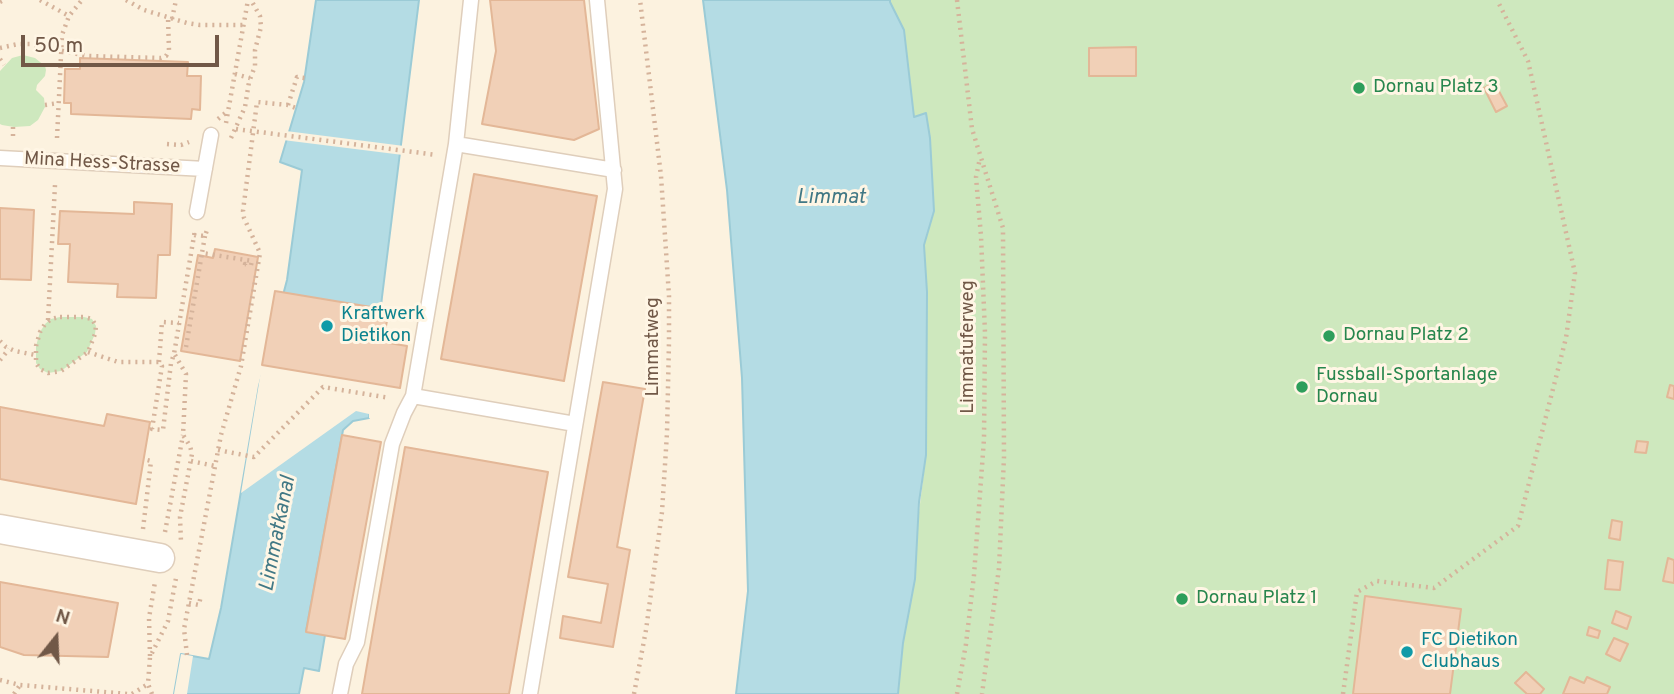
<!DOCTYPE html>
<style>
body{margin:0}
#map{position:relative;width:1674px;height:694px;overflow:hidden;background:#fcf2df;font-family:Overpass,sans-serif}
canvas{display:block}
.north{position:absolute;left:21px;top:603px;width:70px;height:70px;-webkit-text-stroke:5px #fff6e5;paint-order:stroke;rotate:18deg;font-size:19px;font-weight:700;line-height:28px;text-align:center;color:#715847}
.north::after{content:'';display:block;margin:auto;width:24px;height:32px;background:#715847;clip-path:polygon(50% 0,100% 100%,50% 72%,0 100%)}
.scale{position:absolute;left:21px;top:35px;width:198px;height:32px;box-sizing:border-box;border:4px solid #715847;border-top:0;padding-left:9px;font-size:21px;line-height:24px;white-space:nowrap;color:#715847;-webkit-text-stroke:5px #fff6e5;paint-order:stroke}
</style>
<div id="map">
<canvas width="1674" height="694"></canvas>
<div class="north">N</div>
<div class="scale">50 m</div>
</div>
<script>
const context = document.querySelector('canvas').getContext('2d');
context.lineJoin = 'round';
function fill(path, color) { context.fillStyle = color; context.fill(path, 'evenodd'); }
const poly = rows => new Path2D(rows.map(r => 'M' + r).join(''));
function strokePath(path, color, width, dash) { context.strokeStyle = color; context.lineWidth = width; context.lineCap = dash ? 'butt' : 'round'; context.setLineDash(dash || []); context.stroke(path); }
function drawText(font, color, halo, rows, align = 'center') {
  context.font = font + ' Overpass,sans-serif'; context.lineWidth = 6; context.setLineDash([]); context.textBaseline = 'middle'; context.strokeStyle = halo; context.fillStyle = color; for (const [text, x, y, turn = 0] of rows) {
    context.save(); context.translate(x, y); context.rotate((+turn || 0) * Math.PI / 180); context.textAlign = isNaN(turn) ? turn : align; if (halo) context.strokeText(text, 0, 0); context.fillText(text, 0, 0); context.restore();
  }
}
fill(poly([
 [890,0,1674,0,1674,694,898,694,903,643,926,455,927,292,924,245,934,211,926,113,914,117,904,30,889,2],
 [23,55,35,58,45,66,46,70,45,76,37,85,36,90,44,98,45,107,38,120,30,126,14,127,2,125,0,124,0,71,12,58],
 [60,317,84,317,92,319,96,326,95,334,87,352,61,371,48,373,40,369,36,363,36,346,40,332,45,324,51,319]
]), '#cee8be');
const water = poly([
 [316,0,419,0,382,297,369,418,353,421,343,430,306,631,325,635,319,671,304,668,299,694,174,694,181,654,209,659,221,608,259,386,287,280,302,170,280,162,304,82,316,0],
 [703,0,890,0,890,2,904,30,914,117,926,113,930,138,934,211,924,245,927,292,926,455,919,502,915,579,903,643,898,694,736,694,748,591,742,378,727,190,703,0]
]);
fill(water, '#b4dce4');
strokePath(water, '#9bcbd6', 2);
fill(poly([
 [286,131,404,146,403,155,283,140],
 [262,365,376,384,373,418,369,418,369,414,356,411,241,493],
 [181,654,193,656,187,694,174,694]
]), '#fcf2df');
const building = poly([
 [490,0,584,0,599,129,574,140,482,124,496,51,490,0],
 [1136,47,1136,76,1089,76,1089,48,1136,47],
 [80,58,188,62,187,76,201,76,200,110,192,109,191,119,71,114,71,103,64,103,65,69,80,69,80,58],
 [1494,82,1507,106,1496,112,1484,88,1494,82],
 [474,174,597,196,564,381,441,359,474,174],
 [134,202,172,204,170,255,158,255,156,298,117,297,118,284,68,282,70,244,58,244,60,211,134,214,134,202],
 [0,208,34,210,31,280,0,279,0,208],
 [215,249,258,257,240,361,181,351,198,255,213,258,215,249],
 [275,291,389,310,383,342,407,346,400,388,262,365,275,291],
 [603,382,645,389,617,547,630,550,613,647,560,638,563,616,601,623,608,584,568,577,603,382],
 [1670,385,1674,386,1674,399,1667,397,1670,385],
 [0,407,104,426,107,414,150,422,136,504,0,479,0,407],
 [342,435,381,442,345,639,306,632,342,435],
 [1637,441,1648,442,1646,453,1635,452,1637,441],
 [405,447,548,472,509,694,362,694,405,447],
 [1612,520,1622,522,1620,540,1609,538,1612,520],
 [1668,558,1674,560,1674,583,1663,581,1668,558],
 [1608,560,1623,562,1620,590,1605,589,1608,560],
 [0,582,118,603,108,657,24,655,0,647,0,582],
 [1365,596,1461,609,1450,694,1353,694,1365,596],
 [1616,611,1631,617,1627,629,1612,623,1616,611],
 [1589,627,1600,631,1598,638,1587,635,1589,627],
 [1614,638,1628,644,1620,661,1606,654,1614,638],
 [1526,672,1544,689,1540,694,1527,694,1515,683,1526,672],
 [1570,677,1584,683,1587,677,1610,687,1607,694,1563,694,1570,677]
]);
fill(building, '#f1d0b7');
strokePath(building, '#e3b797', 2);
const lane = poly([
 [456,144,614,170],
 [0,158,205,169],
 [197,212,211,135],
 [413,396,575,424],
 [340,694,346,664,357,642,392,444,404,413,413,396,456,144,471,0],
 [530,694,615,189,597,0]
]);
const street = poly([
 [0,529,160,558]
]);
strokePath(lane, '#dfcebb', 17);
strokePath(street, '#dfcebb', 31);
strokePath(poly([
 [40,0,69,16],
 [126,0,144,10,187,23,200,25,244,25],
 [957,0,972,129,1003,228,1004,457,999,568,982,694],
 [0,2,4,0],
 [172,19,176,0],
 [0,48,18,44,30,44,87,56,161,58,166,56,169,51,168,17],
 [0,59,4,65],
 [235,74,250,78],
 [45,105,58,103],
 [288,105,297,77,305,78],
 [218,119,228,111],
 [226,123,248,0],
 [236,129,437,155],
 [13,136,13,126],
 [57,138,62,35,69,16,82,0],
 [231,138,245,107,249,82,255,66,255,50,261,27,260,16,251,0],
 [167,144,181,145,189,142],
 [194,235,205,236,208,227],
 [205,236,202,253,252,261,251,265,245,264,245,266],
 [60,317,84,317,92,319,96,326,95,334,88,352,61,371,48,373,40,369,36,363,36,346,40,332,45,324,51,319,60,317],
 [48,320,55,185],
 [0,341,6,347,15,351,35,355],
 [186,347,202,253],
 [88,352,118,362,159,362,162,366,152,429,163,430,171,363,174,354,195,230],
 [175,355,186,374,183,435,190,446,192,454,180,517,181,542],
 [0,360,9,349],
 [159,362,162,322,179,323],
 [218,450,254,457,323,387,390,398],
 [191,461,215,466],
 [143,529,151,461,143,459],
 [165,532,183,435],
 [189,603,199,605,201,595],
 [187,655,184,629,221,435,241,366,260,253,244,218,243,211,257,102,288,105,296,108],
 [150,656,149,618,155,582],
 [0,680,20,685,128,694],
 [14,694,20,685],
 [132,694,148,684],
 [152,694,148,684,150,657,168,621,176,578],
 [634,694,646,630,662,512,667,433,669,341,669,296,661,176,640,0],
 [957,694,966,644,974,575,984,439,985,333,981,236,976,177,980,158],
 [1343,694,1357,592,1377,581,1434,588,1518,526,1566,338,1575,273,1528,61,1497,0]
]), '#d5b39b', 4.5, [2, 5]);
strokePath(lane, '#fff', 14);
strokePath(street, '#fff', 28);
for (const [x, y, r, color] of [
 [1359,88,7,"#2e9e5b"],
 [327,326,7,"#0f9aa8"],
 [1329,336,7,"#2e9e5b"],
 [1302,387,7,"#2e9e5b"],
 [1182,599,7,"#2e9e5b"],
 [1407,652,7,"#0f9aa8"]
]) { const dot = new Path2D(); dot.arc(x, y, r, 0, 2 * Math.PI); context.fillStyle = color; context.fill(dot); strokePath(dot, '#fff6e5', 2.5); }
drawText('19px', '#27864d', '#fff6e5', [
 ["Dornau Platz 3",1373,88],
 ["Dornau Platz 2",1343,336],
 ["Fussball-Sportanlage",1316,376],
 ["Dornau",1316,398],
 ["Dornau Platz 1",1196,599]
], 'left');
drawText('19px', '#715847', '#fff6e5', [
 ["Mina Hess-Strasse",102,164,3],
 ["Limmatweg",654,347,-90],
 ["Limmatuferweg",969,347,-90]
]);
drawText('19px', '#0d838f', '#fff6e5', [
 ["Kraftwerk",341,315],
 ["Dietikon",341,337],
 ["FC Dietikon",1421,641],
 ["Clubhaus",1421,663]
], 'left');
drawText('italic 21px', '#417885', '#fff6e5', [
 ["Limmat",831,199],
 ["Limmatkanal",279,534,-79]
]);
</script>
